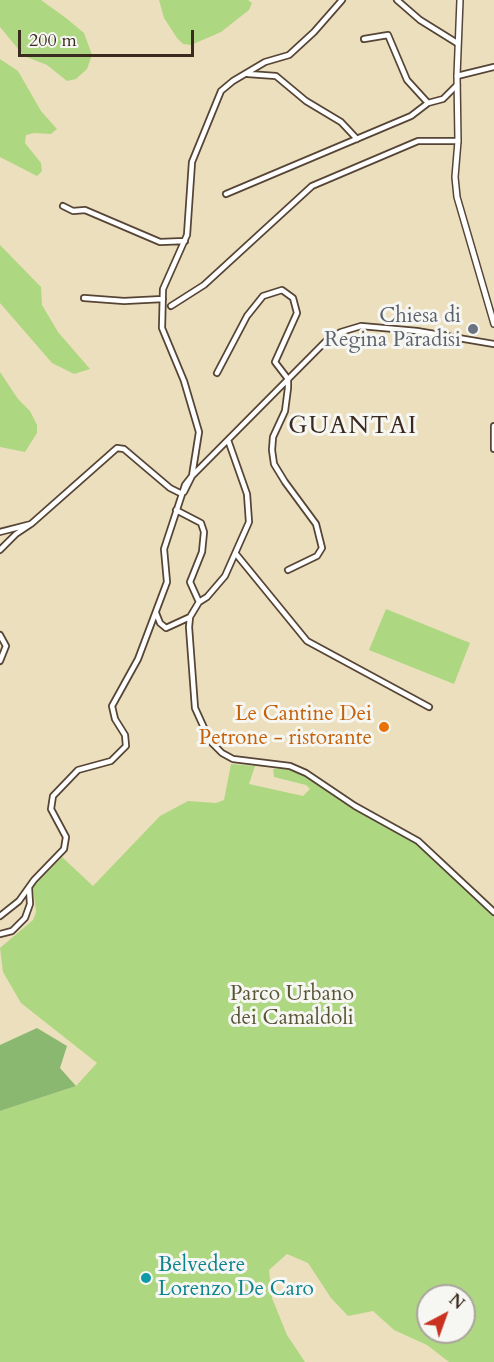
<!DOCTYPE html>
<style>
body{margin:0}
#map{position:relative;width:494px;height:1362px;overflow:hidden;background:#ecdfbd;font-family:Cardo,serif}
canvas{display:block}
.north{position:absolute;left:416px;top:1284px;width:60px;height:60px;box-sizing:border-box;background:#f6f6f2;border:2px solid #aba49d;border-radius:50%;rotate:41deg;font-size:16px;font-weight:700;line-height:24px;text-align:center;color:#3b2a1e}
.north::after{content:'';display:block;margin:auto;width:21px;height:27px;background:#c8321e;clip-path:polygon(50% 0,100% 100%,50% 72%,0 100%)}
.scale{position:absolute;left:18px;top:30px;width:176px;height:27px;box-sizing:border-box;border:3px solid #3b2a1e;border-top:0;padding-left:8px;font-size:18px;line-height:21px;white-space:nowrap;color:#3b2a1e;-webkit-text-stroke:4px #f6f6f2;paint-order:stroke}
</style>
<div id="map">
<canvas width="494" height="1362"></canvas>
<div class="north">N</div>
<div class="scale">200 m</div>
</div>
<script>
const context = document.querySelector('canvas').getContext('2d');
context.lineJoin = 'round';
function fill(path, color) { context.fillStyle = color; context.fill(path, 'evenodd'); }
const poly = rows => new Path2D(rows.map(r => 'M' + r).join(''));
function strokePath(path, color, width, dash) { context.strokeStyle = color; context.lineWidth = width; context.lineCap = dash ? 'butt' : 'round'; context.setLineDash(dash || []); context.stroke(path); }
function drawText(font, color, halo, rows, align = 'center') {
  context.font = font + ' Cardo,serif'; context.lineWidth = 6; context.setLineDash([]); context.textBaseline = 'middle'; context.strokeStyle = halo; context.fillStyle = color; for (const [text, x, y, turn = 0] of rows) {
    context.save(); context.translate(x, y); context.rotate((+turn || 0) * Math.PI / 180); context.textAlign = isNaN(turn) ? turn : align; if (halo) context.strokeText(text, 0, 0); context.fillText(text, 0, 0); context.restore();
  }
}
fill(poly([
 [0,0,41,0,66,18,84,33,92,55,87,69,76,79,67,81,47,65,24,56,0,27],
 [159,0,248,0,252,3,249,10,221,32,191,45,183,44,177,38,164,18],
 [0,59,18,71,41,111,57,129,51,134,34,133,26,135,25,143,41,163,42,171,37,176,0,157],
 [0,245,41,287,42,305,58,332,90,369,74,374,52,363,0,303],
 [0,372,18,399,30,411,37,425,37,433,25,452,0,447],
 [386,609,470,643,454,684,369,650],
 [231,764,255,766,249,784,303,796,310,789,306,785,274,777,273,769,285,768,305,775,355,810,414,842,494,916,494,1362,449,1362,427,1345,394,1330,373,1311,348,1316,331,1298,308,1263,287,1254,269,1270,272,1298,287,1335,305,1362,0,1362,0,1111,76,1086,97,1063,21,1003,3,972,0,948,33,920,36,912,33,887,62,857,93,886,160,816,188,801,216,803,224,800],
 [428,1296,464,1296,464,1332,428,1332]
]), '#aed782');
fill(poly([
 [37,1028,67,1046,60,1068,76,1086,0,1111,0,1045]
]), '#8ab870');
const minor = poly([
 [397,0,420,20,457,43],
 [364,39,388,35,407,80,428,103],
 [248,74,276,76,306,101,341,122,357,139],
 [457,76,494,67],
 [226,194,411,116,428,103,443,99,457,85],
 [63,206,73,211,85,210,160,242,185,241],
 [84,298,124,301,163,299],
 [171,306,204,285,312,186,418,141,458,141],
 [217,373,247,316,263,296,282,290,293,298,297,313,275,362,288,379,288,388,285,411,273,437,272,450,274,464,285,482,316,524,322,548,317,556,288,570],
 [494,426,494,449],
 [184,492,192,476,199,432,184,381,162,328,163,289,187,235,192,162,221,91,233,81,265,62,289,55,314,32,342,0],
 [176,510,201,523,204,532,202,552,190,582,199,602,190,617,189,627,195,708,210,741,222,753,233,759,290,766,306,773,355,806,418,841,494,912],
 [0,532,31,524,117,448,124,449,170,488,182,494],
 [0,550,16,534,31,524],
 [236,554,307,641,429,707],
 [199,602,207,597,225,576,249,522,247,494,228,440],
 [156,613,160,623,166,628,190,617],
 [0,635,6,646,0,661],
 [0,916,19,901,34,880,64,849,66,837,51,809,53,796,78,770,111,761,126,746,125,735,115,719,112,706,138,659,167,582,164,549,185,485,192,476,326,341,341,332,361,326,417,331,494,344],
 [0,934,12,931,25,918,30,904,29,888]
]);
const tertiary = poly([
 [460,0,457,76,458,141,455,177,457,197,494,324]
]);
strokePath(minor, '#564536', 8);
strokePath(tertiary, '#564536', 8);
strokePath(minor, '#fff', 4.5);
strokePath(tertiary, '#fff', 5);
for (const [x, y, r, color] of [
 [473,329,6,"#6b7280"],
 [384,727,6,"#e8710a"],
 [146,1278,6,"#0f9aa8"]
]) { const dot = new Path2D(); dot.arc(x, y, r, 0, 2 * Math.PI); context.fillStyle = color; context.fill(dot); strokePath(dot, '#f6f6f2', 2); }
drawText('21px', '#5b616d', '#f6f6f2', [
 ["Chiesa di",461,317],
 ["Regina Paradisi",461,341]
], 'right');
drawText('21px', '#c56008', '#f6f6f2', [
 ["Le Cantine Dei",372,715],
 ["Petrone - ristorante",372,739]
], 'right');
drawText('21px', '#585537', '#f6f6f2', [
 ["Parco Urbano",292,995],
 ["dei Camaldoli",292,1019]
]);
drawText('21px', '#0d838f', '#f6f6f2', [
 ["Belvedere",158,1266],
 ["Lorenzo De Caro",158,1290]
], 'left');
context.letterSpacing = '1.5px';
drawText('24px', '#3b2a1e', '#f6f6f2', [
 ["GUANTAI",353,427]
]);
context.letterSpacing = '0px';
</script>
